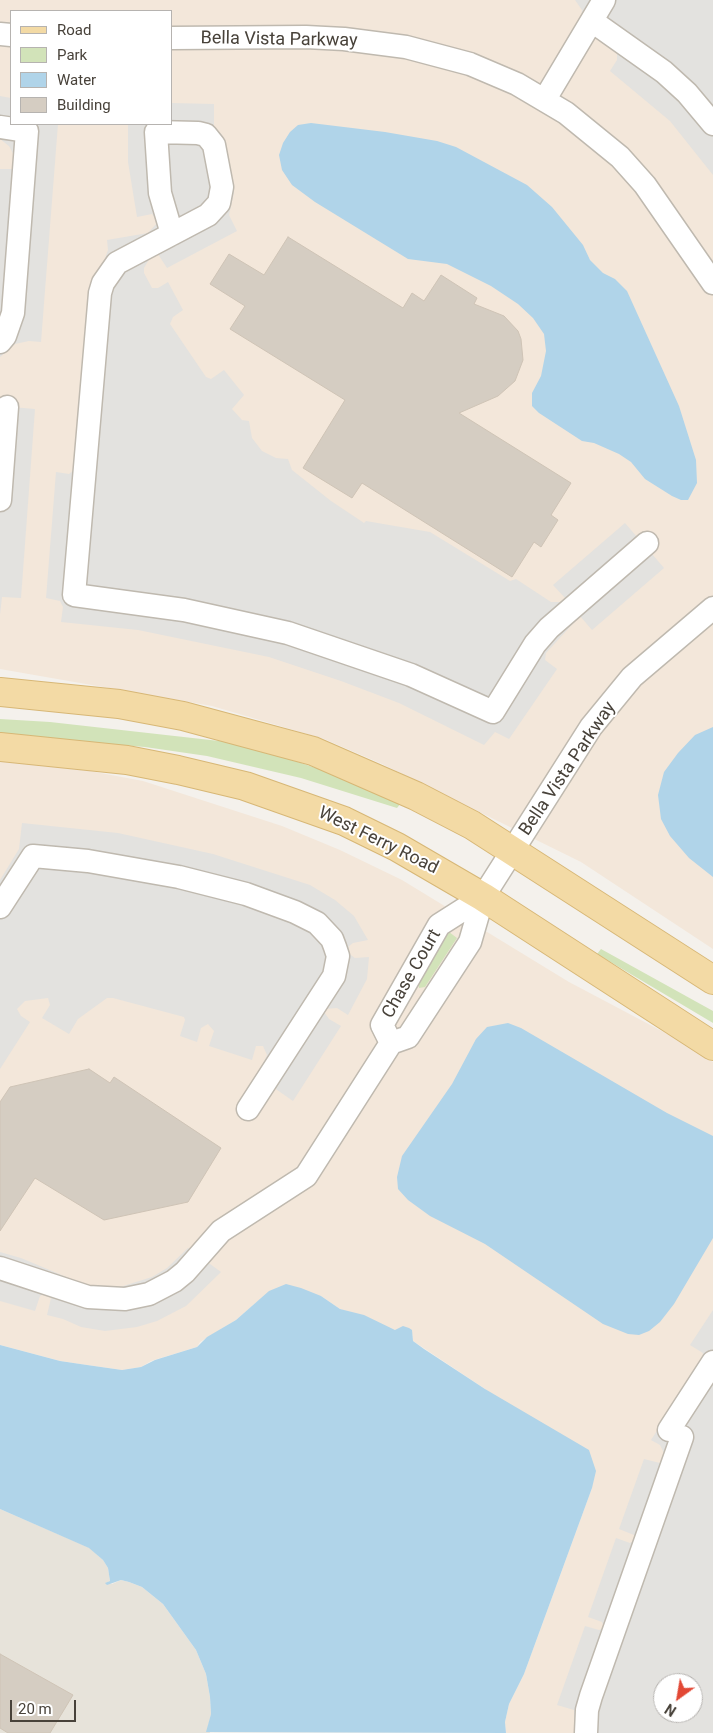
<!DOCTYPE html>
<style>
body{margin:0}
#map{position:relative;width:713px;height:1733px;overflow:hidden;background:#f4f1ec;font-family:Roboto,sans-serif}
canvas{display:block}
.legend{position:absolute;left:10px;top:10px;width:162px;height:115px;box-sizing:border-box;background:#fff;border:1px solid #b6b3b0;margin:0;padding:6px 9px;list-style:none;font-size:15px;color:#48423a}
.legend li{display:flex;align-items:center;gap:10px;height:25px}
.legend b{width:25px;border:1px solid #b6b3b0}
.north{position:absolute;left:653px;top:1673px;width:50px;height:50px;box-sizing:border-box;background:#fff;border:1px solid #b6b3b0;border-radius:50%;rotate:212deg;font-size:14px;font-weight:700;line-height:20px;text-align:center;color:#48423a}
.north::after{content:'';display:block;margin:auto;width:18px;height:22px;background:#e24835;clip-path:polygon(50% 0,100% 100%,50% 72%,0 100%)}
.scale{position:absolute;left:10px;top:1700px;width:66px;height:22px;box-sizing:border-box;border:2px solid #48423a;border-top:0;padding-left:6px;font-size:15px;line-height:18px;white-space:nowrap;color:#48423a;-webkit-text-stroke:4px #fff;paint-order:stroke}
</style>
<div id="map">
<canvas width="713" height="1733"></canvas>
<ul class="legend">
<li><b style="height:6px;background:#f3daa5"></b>Road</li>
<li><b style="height:14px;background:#d2e3b9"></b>Park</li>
<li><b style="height:14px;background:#b0d4e9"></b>Water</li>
<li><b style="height:14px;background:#d5cdc2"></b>Building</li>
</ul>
<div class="north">N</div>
<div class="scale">20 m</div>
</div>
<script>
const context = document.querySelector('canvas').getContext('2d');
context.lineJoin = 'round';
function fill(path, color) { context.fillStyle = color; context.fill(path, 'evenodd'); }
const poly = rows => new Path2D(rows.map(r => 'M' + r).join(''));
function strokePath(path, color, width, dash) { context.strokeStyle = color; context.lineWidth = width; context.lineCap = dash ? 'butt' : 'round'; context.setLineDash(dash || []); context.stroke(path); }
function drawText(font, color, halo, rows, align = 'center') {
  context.font = font + ' Roboto,sans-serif'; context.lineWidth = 4; context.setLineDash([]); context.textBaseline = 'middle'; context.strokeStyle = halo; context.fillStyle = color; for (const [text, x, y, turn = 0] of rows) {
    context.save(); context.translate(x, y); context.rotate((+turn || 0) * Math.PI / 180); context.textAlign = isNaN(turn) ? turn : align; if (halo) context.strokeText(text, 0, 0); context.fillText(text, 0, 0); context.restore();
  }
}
fill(poly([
 [0,1509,90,1548,103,1560,108,1568,110,1581,106,1583,112,1584,121,1580,129,1582,142,1587,163,1604,196,1650,206,1674,210,1697,211,1714,208,1727,210,1733,0,1733]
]), '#e7e3da');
fill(poly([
 [0,0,713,0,713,949,581,862,382,764,324,739,212,706,0,669],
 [11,11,171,11,171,124,11,124],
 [0,761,90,771,143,781,282,826,340,850,402,880,569,982,673,1037,713,1062,713,1733,506,1733,505,1722,509,1704,524,1674,592,1488,485,1389,413,1341,412,1333,395,1330,340,1309,321,1296,258,1301,236,1320,200,1342,197,1347,151,1361,141,1367,122,1370,87,1365,60,1361,0,1345],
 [663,1683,693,1683,693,1713,663,1713]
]), '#f3e7da');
fill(poly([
 [0,719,50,722,246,744,330,773,401,803,397,808,301,778,207,756,145,747,0,735],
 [449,932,457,938,425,987,419,988,418,982],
 [601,949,713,1011,713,1023,597,954]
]), '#d2e3b9');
fill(poly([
 [575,0,713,0,713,175,670,121,610,71,617,60,617,52,581,19,582,10],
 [0,96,11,98,11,124,58,124,41,342,29,341,15,344,0,357,0,169,14,169,16,159,9,146,0,139],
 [171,103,214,104,214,126,222,135,226,147,234,192,229,215,237,231,167,268,158,254,151,256,144,268,144,273,152,288,158,288,168,282,183,310,173,317,170,324,206,377,211,379,224,370,244,395,232,409,242,420,249,421,252,438,262,451,276,458,288,459,292,470,331,501,364,523,366,521,430,532,510,581,516,579,551,602,562,602,566,599,553,585,625,523,637,537,644,531,658,548,652,554,664,568,592,630,580,616,546,653,545,660,557,669,509,739,495,732,484,745,399,703,341,681,269,657,138,630,61,622,63,607,60,601,46,598,56,472,69,474,74,470,103,264,108,250,107,240,148,233,158,222,152,214,137,217,128,162,128,124,171,124],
 [0,406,35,409,21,598,2,597,0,615],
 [22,823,118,833,213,854,310,885,335,900,354,916,368,940,353,943,349,946,348,953,355,958,369,957,367,979,348,1015,337,1008,325,1009,324,1012,329,1019,341,1026,293,1101,257,1076,267,1055,263,1046,256,1046,252,1060,209,1046,214,1031,208,1024,201,1028,197,1042,180,1036,185,1020,184,1017,113,998,107,998,78,1019,69,1034,42,1018,50,1005,48,998,25,1001,17,1009,21,1016,30,1022,0,1069,0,880,19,849],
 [188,1248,221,1272,186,1306,157,1321,137,1327,105,1331,81,1327,63,1319,47,1315,51,1298,44,1294,40,1296,35,1311,0,1301,0,1252,21,1258,76,1281,90,1285,120,1287,152,1277,167,1268],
 [713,1310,713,1733,574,1733,574,1710,557,1705,585,1626,599,1630,604,1628,602,1622,588,1617,616,1538,630,1543,635,1540,634,1535,619,1529,644,1459,660,1463,665,1455,660,1445,651,1440,702,1361,703,1353,690,1345],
 [663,1683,693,1683,693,1713,663,1713]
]), '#e3e2df');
fill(poly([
 [311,123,385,132,437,141,456,147,527,185,552,207,583,245,590,260,603,273,615,279,627,291,679,406,696,460,697,483,688,500,681,500,672,496,645,479,631,462,619,454,594,443,582,441,539,413,532,406,532,393,541,376,546,351,544,334,533,318,518,304,491,286,447,264,408,259,315,202,292,185,282,170,279,155,283,143,290,132,298,125],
 [713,727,713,877,689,858,670,836,661,819,658,795,664,772,678,753,695,735],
 [508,1023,521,1028,667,1113,713,1136,713,1238,674,1304,660,1322,649,1331,639,1335,628,1334,603,1324,485,1244,430,1216,408,1200,398,1189,397,1177,402,1156,452,1084,476,1039,487,1027],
 [286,1284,301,1288,321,1296,340,1309,364,1315,395,1330,403,1326,409,1328,412,1330,413,1341,424,1349,485,1389,589,1450,596,1471,592,1488,524,1674,509,1704,505,1722,506,1733,206,1732,211,1714,210,1697,206,1674,196,1650,163,1604,142,1587,129,1582,121,1580,107,1585,105,1583,110,1581,108,1568,103,1560,89,1548,0,1509,0,1345,60,1361,87,1365,122,1370,141,1367,155,1360,197,1347,207,1337,236,1320,269,1291]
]), '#b0d4e9');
const building = poly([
 [288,237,403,308,412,293,424,301,441,275,477,298,474,304,504,316,518,331,521,339,523,360,515,381,498,396,459,413,571,483,551,515,558,520,541,547,534,542,512,577,362,483,352,498,303,468,345,400,230,329,245,306,210,284,229,254,264,275,288,237],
 [89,1069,110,1083,114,1077,221,1148,188,1202,104,1220,35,1178,0,1231,0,1102,10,1087,89,1069],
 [0,1654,73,1695,50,1733,8,1733,0,1728,0,1654]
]);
fill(building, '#d5cdc2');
strokePath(building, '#cfc4b6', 1);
const minor = poly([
 [592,21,664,72,687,93,713,124],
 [0,34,11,35],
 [171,38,306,37,344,39,406,47,470,64,517,84,566,113,620,157,645,185,713,283],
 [545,99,604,0],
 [0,127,27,131,13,313,5,336,0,342],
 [172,234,160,193,156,132,198,133,206,135,214,145,222,187,219,203,208,215,117,263,103,283,100,293,74,595,184,610,288,633,411,675,493,712,535,644,549,628,647,543],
 [0,500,7,407],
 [0,907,33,856,88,861,179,877,246,894,295,912,317,923,332,939,335,947,338,956,334,976,248,1109],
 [391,1043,382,1025,439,925,483,897],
 [0,1268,88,1297,125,1299,149,1294,174,1281,185,1272,221,1231,306,1176,391,1043,408,1037,470,942,483,897,591,727,632,677,713,608],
 [669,1430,713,1362],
 [586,1733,587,1710,591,1696,682,1437]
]);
const major = poly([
 [0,692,119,704,183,716,313,751,416,796,472,825,713,980],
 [0,747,127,760,178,770,245,786,344,821,397,847,483,897,713,1046]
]);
strokePath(minor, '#bfb9af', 25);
strokePath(major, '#d7b776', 30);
strokePath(minor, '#fff', 22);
strokePath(major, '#f3daa5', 28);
drawText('18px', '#48423a', '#fff', [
 ["Bella Vista Parkway",279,40,1],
 ["Bella Vista Parkway",568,769,-56],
 ["West Ferry Road",378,841,26],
 ["Chase Court",412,974,-60]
]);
</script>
